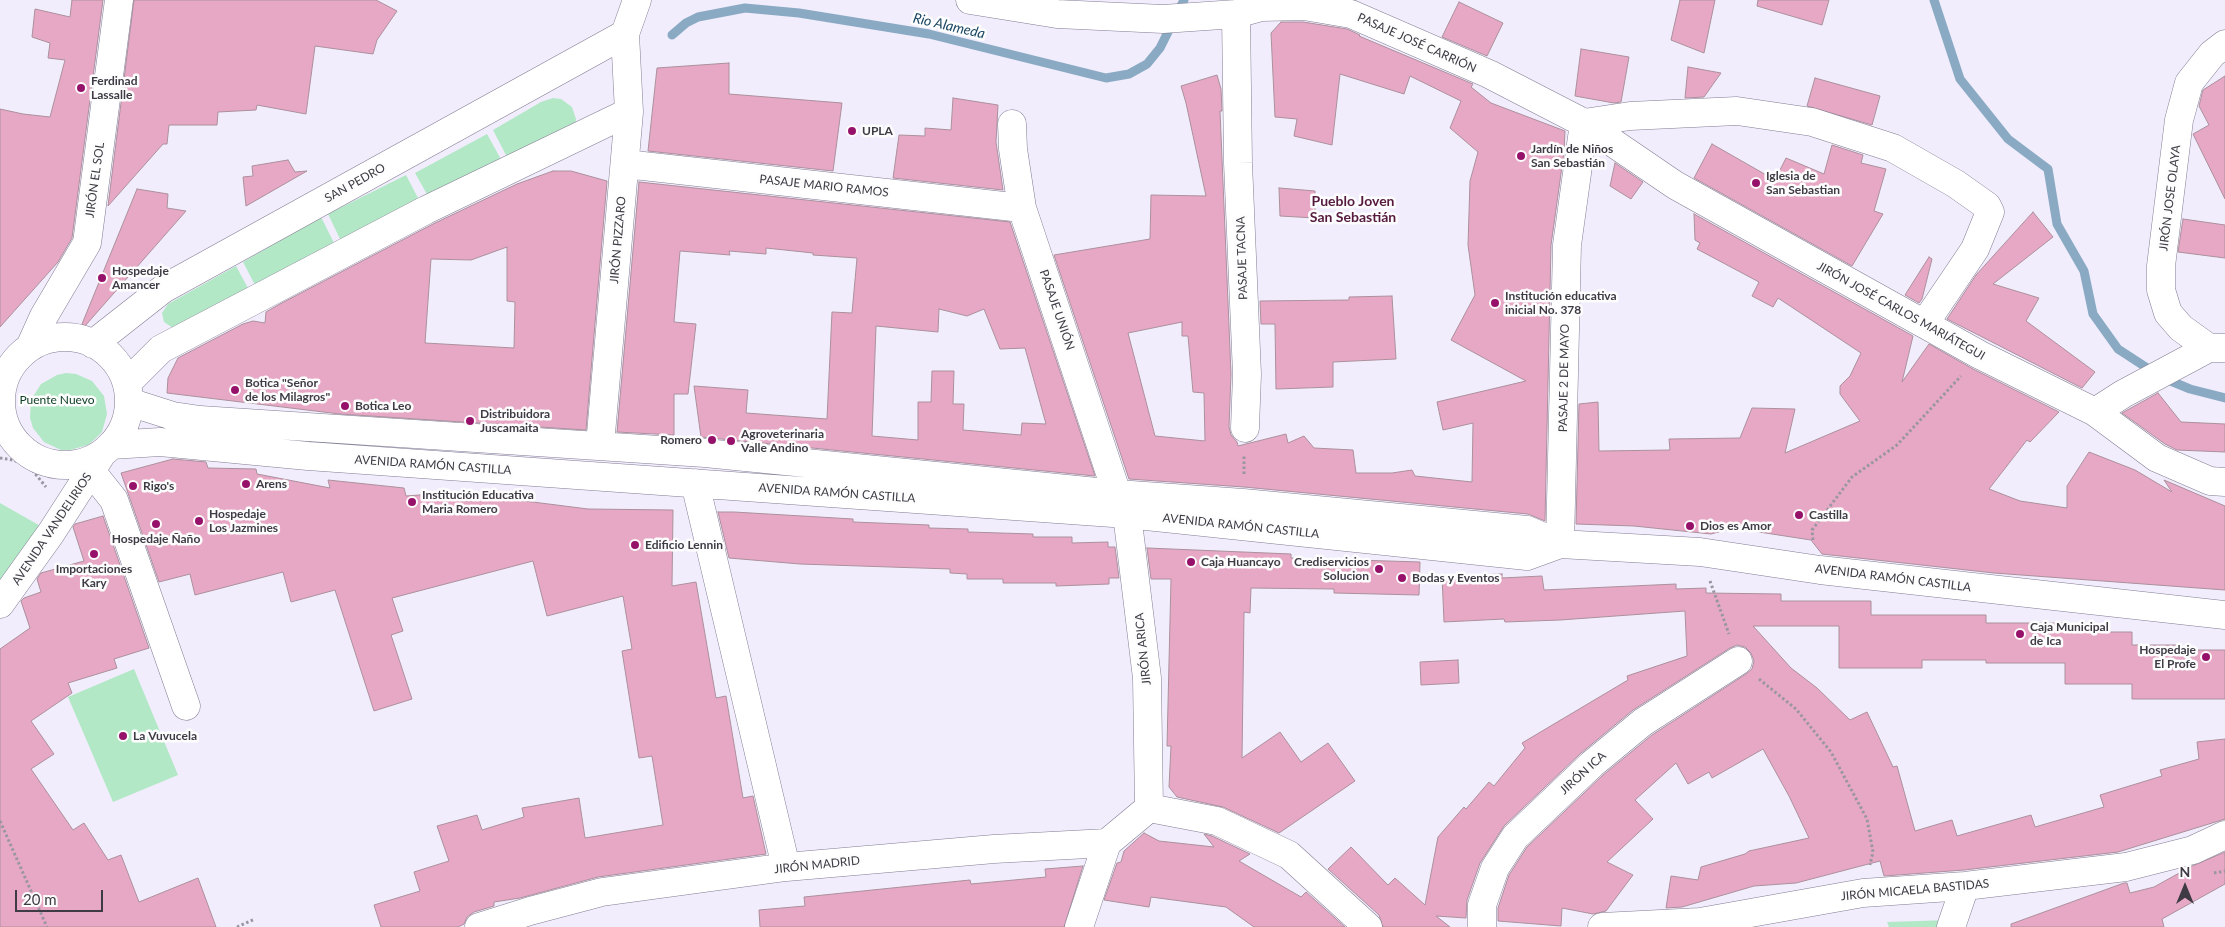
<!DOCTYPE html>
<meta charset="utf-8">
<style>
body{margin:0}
#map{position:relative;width:2225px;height:927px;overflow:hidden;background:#f1edfc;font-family:Lato,sans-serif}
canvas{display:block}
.north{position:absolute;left:2160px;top:862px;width:50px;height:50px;-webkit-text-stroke:4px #fdfdfd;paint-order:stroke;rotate:0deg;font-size:14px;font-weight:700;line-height:20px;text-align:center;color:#3e3b45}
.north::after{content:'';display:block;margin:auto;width:18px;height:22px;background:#3e3b45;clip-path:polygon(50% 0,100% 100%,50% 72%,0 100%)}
.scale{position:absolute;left:15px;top:890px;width:88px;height:22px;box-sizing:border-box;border:2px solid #3e3b45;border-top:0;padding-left:6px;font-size:15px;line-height:18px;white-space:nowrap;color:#3e3b45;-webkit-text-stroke:4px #fdfdfd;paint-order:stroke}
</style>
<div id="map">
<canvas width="2225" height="927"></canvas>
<div class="north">N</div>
<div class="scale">20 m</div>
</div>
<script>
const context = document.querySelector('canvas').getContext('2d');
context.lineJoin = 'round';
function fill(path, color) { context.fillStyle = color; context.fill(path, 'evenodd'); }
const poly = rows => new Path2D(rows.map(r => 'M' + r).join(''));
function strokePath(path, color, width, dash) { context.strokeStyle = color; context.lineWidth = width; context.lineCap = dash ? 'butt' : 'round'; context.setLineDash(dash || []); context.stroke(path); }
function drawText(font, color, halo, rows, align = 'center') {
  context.font = font + ' Lato,sans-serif'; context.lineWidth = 5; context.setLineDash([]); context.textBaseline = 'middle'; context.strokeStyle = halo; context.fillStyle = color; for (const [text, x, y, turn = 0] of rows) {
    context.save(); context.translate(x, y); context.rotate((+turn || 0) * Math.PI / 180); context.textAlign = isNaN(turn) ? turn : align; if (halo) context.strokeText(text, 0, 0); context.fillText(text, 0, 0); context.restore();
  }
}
fill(poly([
 [553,98,561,99,572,107,576,119,575,130,508,159,493,130,541,102],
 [487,134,503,163,428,196,415,173],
 [406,175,419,200,341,241,328,214],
 [321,217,335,245,256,287,243,262],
 [236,266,249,290,173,328,164,322,162,313,168,304],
 [66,373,76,374,92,381,104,396,107,414,102,432,95,439,88,445,70,450,61,450,44,442,33,428,30,418,31,400,41,384,57,375],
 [0,503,44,528,0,590],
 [134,669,178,775,113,802,68,697],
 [1950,920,1950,927,1889,927,1887,922]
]), '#b2e8c6');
strokePath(poly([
 [1934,0,1960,79,2008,139,2048,169,2057,224,2084,271,2093,314,2118,349,2161,377,2190,389,2225,398],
 [672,35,686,23,698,17,745,8,799,13,929,34,1106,78,1129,74,1147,64,1160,48,1184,0]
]), '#8aaac4', 9);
const building = poly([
 [72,0,103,0,72,238,58,262,0,327,0,109,23,114,50,117,65,60,48,58,50,43,32,37,35,9,70,17,72,0],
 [134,0,376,0,397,11,377,40,373,54,315,46,306,114,257,105,256,110,218,112,217,125,169,125,167,144,163,144,108,206,134,0],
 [1680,0,1715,0,1704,53,1671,40,1680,0],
 [1758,0,1829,0,1822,25,1757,6,1758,0],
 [1459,2,1503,23,1487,56,1442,37,1459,2],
 [1281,22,1303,22,1347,29,1360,35,1359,36,1473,84,1471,87,1491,103,1565,131,1564,152,1551,245,1545,521,1528,514,1244,487,1129,479,1054,255,1150,239,1151,195,1206,196,1186,103,1181,86,1217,75,1221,89,1222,111,1220,111,1231,374,1229,427,1231,435,1237,442,1238,446,1286,434,1288,443,1304,436,1314,448,1353,450,1356,473,1392,473,1412,470,1415,476,1472,482,1473,423,1443,430,1437,402,1526,381,1451,340,1475,295,1468,245,1470,181,1478,152,1450,128,1461,101,1410,76,1404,94,1340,74,1332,145,1294,136,1297,119,1275,117,1271,33,1281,22],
 [1182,322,1182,336,1188,336,1193,392,1204,393,1205,441,1155,436,1128,333,1182,322],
 [1581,49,1629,57,1621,102,1614,103,1575,96,1581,49],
 [729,63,729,94,842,103,833,171,648,151,657,68,729,63],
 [1688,67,1721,73,1704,97,1685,98,1688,67],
 [2225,76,2225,199,2193,134,2209,125,2199,106,2203,90,2225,76],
 [1815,78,1880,96,1872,125,1807,106,1815,78],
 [953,98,998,105,996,142,1003,190,893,178,899,135,925,136,925,128,951,130,953,98],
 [1712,144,1775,180,1786,158,1824,174,1832,145,1863,155,1861,163,1886,169,1874,211,1883,214,1852,266,1694,178,1712,144],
 [288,160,295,172,307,171,246,206,243,177,253,176,252,166,288,160],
 [1615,163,1643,182,1631,199,1610,186,1615,163],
 [553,171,571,171,607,181,586,430,340,414,167,393,168,378,178,358,243,324,253,321,265,323,266,312,280,304,433,224,517,184,553,171],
 [507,247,507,301,515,302,514,348,425,343,431,259,471,260,507,247],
 [639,182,1010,222,1095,476,701,437,694,386,748,390,746,413,827,419,832,312,852,313,857,258,813,255,813,253,766,248,766,254,729,251,730,255,680,251,674,322,696,324,688,394,674,394,674,435,617,432,639,182],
 [939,309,967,316,984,309,1000,349,1025,348,1046,424,1022,423,1021,435,963,430,964,404,953,404,954,371,932,371,931,402,918,402,918,440,872,436,876,326,938,332,939,309],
 [1279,188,1315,191,1315,218,1280,216,1279,188],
 [137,189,168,194,167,208,186,211,85,326,82,324,137,189],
 [2033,212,2053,237,1993,284,2039,298,2026,321,2095,372,2082,388,1947,319,1976,275,2033,212],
 [1694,214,1913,336,1902,382,1929,344,1973,369,2059,412,2030,442,2027,440,1989,489,2020,501,2067,508,2067,486,2089,452,2135,470,2172,492,2164,480,2225,506,2225,590,1994,573,1822,554,1811,540,1733,528,1711,534,1634,526,1576,524,1579,404,1598,402,1599,451,1670,450,1669,439,1740,438,1752,408,1795,409,1785,453,1860,421,1840,394,1840,386,1850,376,1861,353,1778,298,1773,307,1752,296,1759,282,1697,249,1700,243,1695,240,1694,214],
 [2183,219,2225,225,2225,258,2178,252,2183,219],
 [1929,257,1932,259,1922,299,1919,303,1905,295,1929,257],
 [1392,296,1396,359,1333,362,1333,387,1276,389,1275,324,1261,324,1260,301,1349,300,1349,297,1392,296],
 [2158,393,2181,422,2225,424,2225,452,2177,450,2165,444,2122,413,2158,393],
 [173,459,206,462,208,468,256,469,257,474,330,488,328,480,404,488,406,496,458,492,460,501,517,500,588,509,673,510,672,586,696,582,716,698,726,696,743,798,753,796,766,854,598,877,520,898,494,902,494,906,474,912,467,917,464,924,458,927,381,927,374,905,420,891,414,872,449,861,437,826,477,815,482,830,524,817,522,808,579,798,585,838,663,825,652,756,639,758,622,651,632,649,623,596,547,616,533,561,392,598,403,631,391,635,412,699,374,711,335,590,291,602,283,572,195,595,190,574,159,582,121,473,173,459],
 [718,512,734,512,853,519,853,522,929,525,929,528,968,529,968,532,1033,534,1033,537,1072,537,1072,543,1108,542,1108,547,1115,547,1119,578,1109,578,1109,584,1056,586,1056,583,1003,583,1003,579,967,579,967,574,950,573,950,569,800,564,729,558,718,512],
 [103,516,149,648,114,659,117,668,68,683,72,693,31,721,54,754,31,769,73,830,84,823,108,860,121,855,139,902,198,878,216,927,0,927,0,649,30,628,21,601,24,598,41,592,37,579,41,573,84,561,73,527,75,524,103,516],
 [1147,548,1291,554,1291,558,1420,562,1419,595,1334,593,1334,589,1251,588,1250,613,1244,612,1242,758,1280,732,1301,762,1328,743,1355,781,1279,833,1223,807,1177,797,1169,787,1171,746,1167,746,1171,579,1151,579,1147,548],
 [1502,574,1502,578,1542,576,1544,590,1676,584,1676,589,1706,588,1706,593,1781,594,1781,601,1871,601,1871,615,1986,615,1986,623,2065,623,2065,632,2132,632,2132,645,2181,645,2181,650,2225,650,2225,699,2132,699,2132,684,2065,684,2065,663,1986,663,1986,660,1922,660,1922,668,1839,668,1839,626,1753,626,1791,668,1817,688,1850,720,1867,712,1893,767,1897,766,1915,831,1952,820,1957,836,2031,815,2035,827,2104,807,2100,795,2162,776,2160,770,2199,759,2197,742,2225,739,2225,819,2118,852,1964,870,1884,876,1880,861,1796,883,1754,886,1682,907,1666,908,1671,876,1698,880,1701,867,1745,854,1749,851,1809,838,1789,796,1763,749,1712,778,1709,772,1688,784,1676,763,1635,800,1653,819,1607,862,1633,875,1606,911,1593,914,1562,908,1561,926,1498,921,1498,908,1509,875,1527,847,1602,776,1652,735,1746,674,1752,669,1754,661,1751,653,1745,647,1737,645,1730,648,1633,710,1581,753,1504,826,1480,863,1467,900,1466,918,1436,916,1450,927,1383,927,1379,915,1328,869,1351,847,1388,885,1395,878,1425,905,1438,837,1464,807,1466,809,1489,782,1494,786,1525,748,1522,743,1628,680,1627,676,1687,656,1685,611,1560,620,1505,622,1504,619,1444,622,1442,576,1502,574],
 [1458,660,1459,683,1421,685,1420,662,1458,660],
 [1144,833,1159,841,1214,847,1204,834,1212,836,1250,854,1239,861,1301,897,1306,892,1345,927,1254,927,1226,907,1151,897,1149,907,1104,900,1117,863,1121,862,1124,851,1144,833],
 [2225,852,2225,884,2162,919,2164,927,2011,927,2011,924,2124,883,2127,883,2130,893,2154,887,2190,867,2225,852],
 [1083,866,1064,927,760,927,759,910,805,906,804,897,970,880,971,884,1046,877,1045,869,1083,866]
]);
fill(building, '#e7a8c6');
strokePath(building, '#ab909c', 1);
const minor = poly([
 [970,0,1057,14,1163,19,1236,14,1261,7,1304,6,1351,14,1489,74,1584,123,1675,185,1980,355,2095,412,2157,458,2210,481,2225,482],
 [1236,14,1238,163,1247,374,1245,428],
 [1584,123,1630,116,1737,111,1812,122,1893,148,1956,184,1987,206,1990,212,1975,249,1925,323],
 [1012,124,1013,149,1022,208,1117,494,1127,514,1147,678,1149,808],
 [625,164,1022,208],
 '1 401a64 64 0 1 1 128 0a64 64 0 1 1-128 0Z',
 [93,344,163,289,625,34],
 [30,347,44,316,87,243,119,0],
 [2209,348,2181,328,2168,313,2161,290,2161,266,2179,120,2189,83,2212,54,2225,44],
 [127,383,161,349,426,210,629,112],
 [129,402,173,416,200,420,705,453,1117,494,1243,503,1527,530,1560,544,1700,552,1820,570,2225,615],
 [2095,412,2123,394,2209,348,2224,348],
 [111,445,160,442,308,456,1127,514,1527,556,1560,544],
 [600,445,629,112,625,34,637,0],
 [91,471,114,500,186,706],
 [695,483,786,867],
 [1560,544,1567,245,1584,123],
 [0,604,51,533,100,457],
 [1149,808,1217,821,1289,855,1368,927],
 [479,927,530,911,602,892,786,867,994,849,1107,843,1149,808],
 [1079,927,1107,843],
 [1482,927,1482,905,1495,868,1515,837,1592,764,1643,722,1738,661],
 [1602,927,1700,922,1863,893,1965,886,2126,867,2193,850,2225,835],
 [1951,927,1965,886]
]);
strokePath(minor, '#837c93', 29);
strokePath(poly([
 [0,458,13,460,23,464,33,471,46,487],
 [1244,474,1244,456],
 [1813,540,1812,530,1852,477,1897,445,1961,376],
 [1710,581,1729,634],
 [1759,679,1796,709,1831,752,1867,819,1873,852,1870,865],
 [0,821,47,927],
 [2214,873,2225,871],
 [237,927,255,919]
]), '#9996a2', 3, [2.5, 2.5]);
strokePath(minor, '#fff', 28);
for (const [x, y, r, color] of [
 [81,88,5,"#96126a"],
 [852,131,5,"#96126a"],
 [1521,156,5,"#96126a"],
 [1756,183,5,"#96126a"],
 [102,278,5,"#96126a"],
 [1495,303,5,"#96126a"],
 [235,390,5,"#96126a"],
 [345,406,5,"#96126a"],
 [470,421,5,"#96126a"],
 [712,440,5,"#96126a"],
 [731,441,5,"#96126a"],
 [246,484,5,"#96126a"],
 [133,486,5,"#96126a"],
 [412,502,5,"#96126a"],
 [1799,515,5,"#96126a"],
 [199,521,5,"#96126a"],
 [156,524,5,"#96126a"],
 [1690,526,5,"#96126a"],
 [635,545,5,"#96126a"],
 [94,554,5,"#96126a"],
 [1191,562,5,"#96126a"],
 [1379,569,5,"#96126a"],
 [1402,578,5,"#96126a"],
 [2020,634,5,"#96126a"],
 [2206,657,5,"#96126a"],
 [123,736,5,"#96126a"]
]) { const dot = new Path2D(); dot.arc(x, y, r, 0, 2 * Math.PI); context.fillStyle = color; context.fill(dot); strokePath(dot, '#fdfdfd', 2); }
drawText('12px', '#3e3b45', '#fdfdfd', [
 ["PASAJE JOSÉ CARRIÓN",1417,43,24],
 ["JIRÓN EL SOL",95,180,-82],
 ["SAN PEDRO",355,183,-29],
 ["PASAJE MARIO RAMOS",824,186,6],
 ["JIRÓN JOSE OLAYA",2170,198,-83],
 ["JIRÓN PIZZARO",618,240,-85],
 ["PASAJE TACNA",1242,258,-92],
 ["PASAJE UNIÓN",1057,310,71],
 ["JIRÓN JOSÉ CARLOS MARIÁTEGUI",1901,311,29],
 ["PASAJE 2 DE MAYO",1564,378,-89],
 ["AVENIDA RAMÓN CASTILLA",433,465,4],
 ["AVENIDA RAMÓN CASTILLA",837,493,4],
 ["AVENIDA RAMÓN CASTILLA",1241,526,6],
 ["AVENIDA VANDELIRIOS",52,529,-56],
 ["AVENIDA RAMÓN CASTILLA",1893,578,7],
 ["JIRÓN ARICA",1143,649,-96],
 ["JIRÓN ICA",1583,773,-42],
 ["JIRÓN MADRID",817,865,-6],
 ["JIRÓN MICAELA BASTIDAS",1915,890,-5]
]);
drawText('bold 12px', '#3e3b45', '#fdfdfd', [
 ["Ferdinad",91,81],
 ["Lassalle",91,95],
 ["UPLA",862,131],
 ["Jardín de Niños",1531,149],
 ["San Sebastián",1531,163],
 ["Iglesia de",1766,176],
 ["San Sebastian",1766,190],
 ["Hospedaje",112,271],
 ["Amancer",112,285],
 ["Institución educativa",1505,296],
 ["inicial No. 378",1505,310],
 ["Botica \"Señor",245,383],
 ["de los Milagros\"",245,397],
 ["Botica Leo",355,406],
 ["Distribuidora",480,414],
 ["Juscamaita",480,428],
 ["Agroveterinaria",741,434],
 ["Valle Andino",741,448],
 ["Romero",702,440,"right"],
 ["Arens",256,484],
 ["Rigo's",143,486],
 ["Institución Educativa",422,495],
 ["Maria Romero",422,509],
 ["Hospedaje",209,514],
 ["Los Jazmines",209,528],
 ["Castilla",1809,515],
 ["Dios es Amor",1700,526],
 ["Hospedaje Ñaño",156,539,"center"],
 ["Edificio Lennin",645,545],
 ["Caja Huancayo",1201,562],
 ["Crediservicios",1369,562,"right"],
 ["Solucion",1369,576,"right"],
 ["Importaciones",94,569,"center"],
 ["Kary",94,583,"center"],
 ["Bodas y Eventos",1412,578],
 ["Caja Municipal",2030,627],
 ["de Ica",2030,641],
 ["Hospedaje",2196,650,"right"],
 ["El Profe",2196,664,"right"],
 ["La Vuvucela",133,736]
], 'left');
drawText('12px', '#104127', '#fdfdfd', [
 ["Puente Nuevo",57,400]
]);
drawText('italic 14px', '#194662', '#fdfdfd', [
 ["Rio Alameda",949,26,13]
]);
drawText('bold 14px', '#561a3f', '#fdfdfd', [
 ["Pueblo Joven",1353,201],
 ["San Sebastián",1353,217]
]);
</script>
